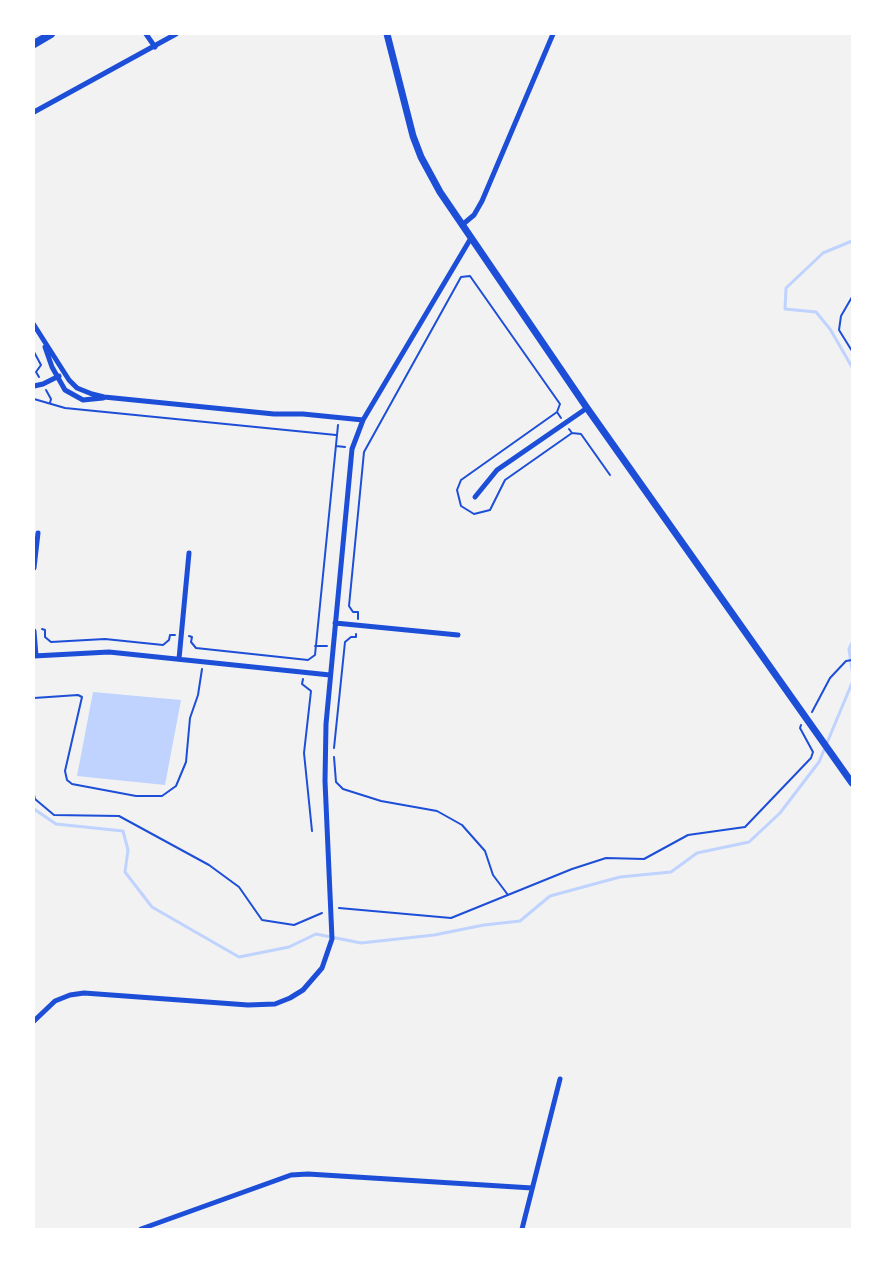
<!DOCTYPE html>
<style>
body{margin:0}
#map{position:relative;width:886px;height:1263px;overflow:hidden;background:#f2f2f2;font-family:Poppins,sans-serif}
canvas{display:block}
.frame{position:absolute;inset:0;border:35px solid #fff;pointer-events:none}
</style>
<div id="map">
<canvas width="886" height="1263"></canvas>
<div class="frame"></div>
</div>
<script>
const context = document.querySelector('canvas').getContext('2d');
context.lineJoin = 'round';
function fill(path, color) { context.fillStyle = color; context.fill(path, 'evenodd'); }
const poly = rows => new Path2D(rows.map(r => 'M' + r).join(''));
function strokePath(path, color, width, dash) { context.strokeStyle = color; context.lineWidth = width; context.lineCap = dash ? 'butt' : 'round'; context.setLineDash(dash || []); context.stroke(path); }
fill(poly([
 [93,692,181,700,165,785,77,776]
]), '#bfd3fe');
strokePath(poly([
 [852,241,823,253,786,288,785,309,816,312,830,329,852,367],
 [852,643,849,649,852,670],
 [34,809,56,824,123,831,128,850,125,872,152,907,239,957,289,947,316,934,361,943,434,935,484,925,520,921,550,896,620,877,671,872,697,853,749,842,780,813,819,762,852,683]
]), '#bfd3fe', 3);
strokePath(poly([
 [852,297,841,316,839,330,852,351],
 [34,352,41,365,36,372,39,377],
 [46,390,51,399,50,403],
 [34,399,65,408,336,435],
 [557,412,461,480,457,490,461,506,474,514,490,510,505,480,572,433],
 [569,429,572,433,581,434,610,475],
 [336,446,345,447],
 [358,619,358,612,353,612,349,606,364,452,461,277,470,276,560,404,557,412,561,418],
 [42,629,45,630,45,637,51,642,105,639,163,645,169,640,170,635,175,635],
 [189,636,192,637,191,642,196,648,308,660,315,655,338,425],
 [315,646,327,646],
 [303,679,302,684,311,691,304,753,312,831],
 [34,698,78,695,82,697,65,771,67,780,72,784,136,796,162,796,176,786,186,762,190,718,198,695,202,669],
 [812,712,830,678,846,661,852,660],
 [334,748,345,642,351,637,356,637,356,634],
 [334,757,336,782,343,789,381,801,437,811,462,825,485,851,493,875,508,895],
 [34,795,35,799,54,815,119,816,209,865,239,887,262,920,294,925,322,913],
 [339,908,451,918,572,869,606,858,644,859,688,835,745,827,811,758,813,752,800,728,801,725]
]), '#1d4ed8', 2);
strokePath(poly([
 [146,34,155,47],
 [34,112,176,34],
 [462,225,474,215,482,201,553,34],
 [34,325,69,380,77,388,92,394,104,397,274,414,303,414,363,420],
 [45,347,52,367,65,390,83,400,103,398],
 [34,386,43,384,59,376],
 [475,497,497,470,587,408],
 [34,568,38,533],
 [335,623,458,635],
 [34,631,36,656],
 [34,656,109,652,330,675],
 [179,659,189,553],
 [34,1021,55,1001,70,995,84,993,248,1005,275,1004,290,998,303,990,322,968,332,939,325,781,326,724,352,449,363,420,471,238],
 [141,1229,291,1175,308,1174,532,1188],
 [522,1229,560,1079]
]), '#1d4ed8', 5);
strokePath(poly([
 [387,34,413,136,421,157,440,192,587,408,852,783]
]), '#1d4ed8', 7);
strokePath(poly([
 [34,44,51,34]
]), '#1d4ed8', 8);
</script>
